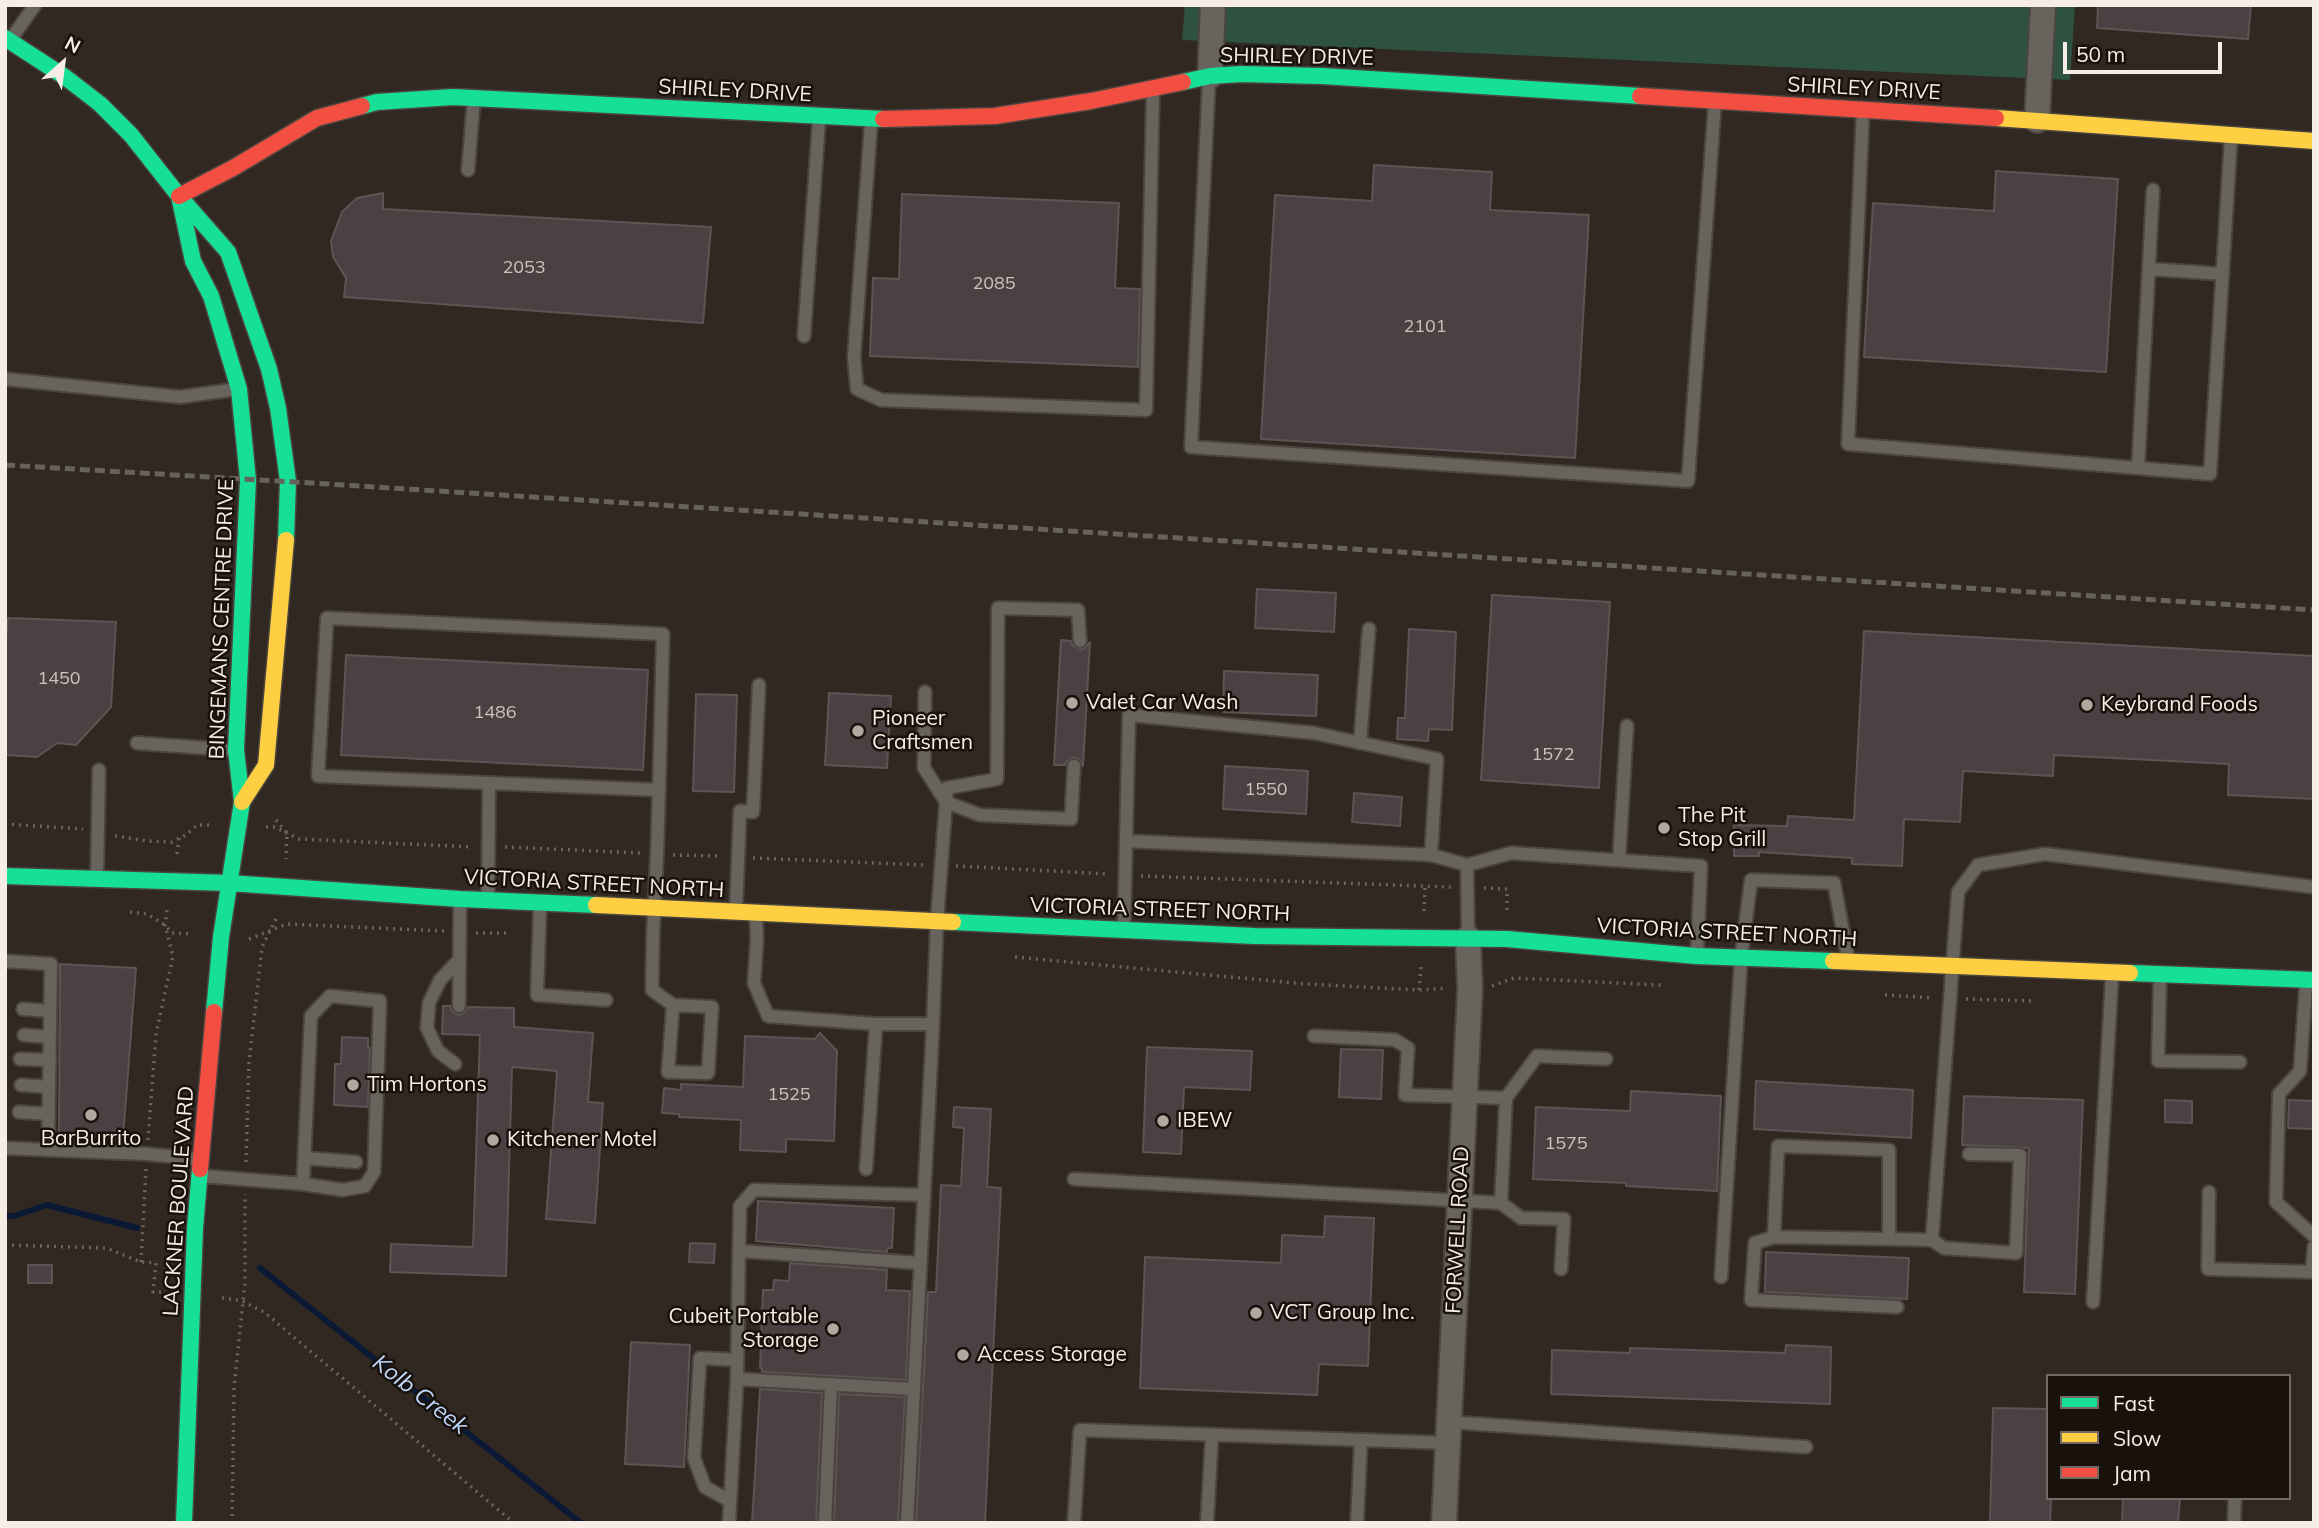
<!DOCTYPE html>
<style>
body{margin:0}
#map{position:relative;width:2319px;height:1528px;overflow:hidden;background:#302821;font-family:Mulish,sans-serif}
canvas{display:block}
.frame{position:absolute;inset:0;border:7px solid #f8ede5;pointer-events:none}
.legend{position:absolute;left:2046px;top:1374px;width:245px;height:126px;box-sizing:border-box;background:#19120c;border:2px solid #726a63;margin:0;padding:9px 12px;list-style:none;font-size:21px;color:#f8ede5}
.legend li{display:flex;align-items:center;gap:14px;height:35px}
.legend b{width:35px;border:2px solid #726a63}
.north{position:absolute;left:28px;top:28px;width:70px;height:70px;-webkit-text-stroke:5px #19120c;paint-order:stroke;rotate:28deg;font-size:19px;font-weight:700;line-height:28px;text-align:center;color:#f8ede5}
.north::after{content:'';display:block;margin:auto;width:24px;height:32px;background:#f8ede5;clip-path:polygon(50% 0,100% 100%,50% 72%,0 100%)}
.scale{position:absolute;left:2063px;top:42px;width:159px;height:32px;box-sizing:border-box;border:4px solid #f8ede5;border-top:0;padding-left:9px;font-size:21px;line-height:24px;white-space:nowrap;color:#f8ede5;-webkit-text-stroke:5px #19120c;paint-order:stroke}
</style>
<div id="map">
<canvas width="2319" height="1528"></canvas>
<div class="frame"></div>
<ul class="legend">
<li><b style="height:9px;background:#16e098"></b>Fast</li>
<li><b style="height:9px;background:#ffcf43"></b>Slow</li>
<li><b style="height:9px;background:#f24e42"></b>Jam</li>
</ul>
<div class="north">N</div>
<div class="scale">50 m</div>
</div>
<script>
const context = document.querySelector('canvas').getContext('2d');
context.lineJoin = 'round';
function fill(path, color) { context.fillStyle = color; context.fill(path, 'evenodd'); }
const poly = rows => new Path2D(rows.map(r => 'M' + r).join(''));
function strokePath(path, color, width, dash) { context.strokeStyle = color; context.lineWidth = width; context.lineCap = dash ? 'butt' : 'round'; context.setLineDash(dash || []); context.stroke(path); }
function drawText(font, color, halo, rows, align = 'center') {
  context.font = font + ' Mulish,sans-serif'; context.lineWidth = 5; context.setLineDash([]); context.textBaseline = 'middle'; context.strokeStyle = halo; context.fillStyle = color; for (const [text, x, y, turn = 0] of rows) {
    context.save(); context.translate(x, y); context.rotate((+turn || 0) * Math.PI / 180); context.textAlign = isNaN(turn) ? turn : align; if (halo) context.strokeText(text, 0, 0); context.fillText(text, 0, 0); context.restore();
  }
}
fill(poly([
 [1185,5,2075,5,2070,80,1182,40]
]), '#2e5241');
strokePath(poly([
 [5,1216,14,1216,47,1205,137,1228],
 [260,1268,581,1523]
]), '#0a1935', 6);
const building = poly([
 [2098,5,2251,5,2248,39,2097,28,2098,5],
 [1374,165,1492,172,1490,210,1589,215,1575,458,1261,439,1275,195,1372,201,1374,165],
 [1996,171,2118,179,2106,372,1864,357,1873,203,1994,211,1996,171],
 [383,193,383,209,711,227,703,323,344,297,346,278,333,257,331,241,342,212,357,198,383,193],
 [902,194,1119,203,1115,288,1140,289,1138,367,870,356,873,278,899,279,902,194],
 [1257,589,1336,593,1334,632,1255,628,1257,589],
 [1492,595,1610,602,1599,788,1481,780,1492,595],
 [8,618,116,622,111,707,76,745,57,743,37,757,5,755,5,652,8,618],
 [1409,629,1456,632,1452,730,1429,729,1428,741,1397,739,1398,718,1405,718,1409,629],
 [1864,631,2314,656,2314,799,2228,795,2229,764,2054,755,2053,776,1963,771,1960,822,1904,819,1902,866,1852,864,1852,858,1759,852,1759,856,1734,856,1734,825,1787,826,1788,816,1854,820,1864,631],
 [1061,640,1071,641,1073,646,1080,650,1085,648,1090,642,1083,766,1079,759,1074,757,1067,761,1065,765,1054,765,1061,640],
 [346,655,648,670,643,770,341,755,346,655],
 [1224,671,1318,675,1316,716,1223,712,1224,671],
 [829,693,891,696,887,768,825,765,829,693],
 [696,694,737,695,734,792,693,791,696,694],
 [1225,766,1308,771,1306,814,1223,809,1225,766],
 [1354,793,1402,797,1400,826,1352,822,1354,793],
 [60,964,136,968,123,1138,59,1135,60,964],
 [443,1006,450,1006,452,1011,458,1015,464,1013,468,1007,514,1008,514,1027,593,1033,588,1102,603,1103,595,1223,546,1219,557,1071,512,1067,506,1276,390,1272,391,1244,473,1247,480,1035,442,1034,443,1006],
 [820,1033,837,1051,834,1141,786,1139,786,1152,740,1150,741,1120,679,1117,679,1114,662,1113,664,1088,681,1090,681,1084,743,1087,745,1036,815,1039,820,1033],
 [342,1037,368,1038,368,1048,370,1048,368,1107,334,1105,335,1064,341,1064,342,1037],
 [1147,1047,1252,1051,1250,1090,1184,1087,1181,1154,1143,1152,1147,1047],
 [1341,1049,1383,1050,1381,1099,1339,1097,1341,1049],
 [1756,1081,1913,1090,1911,1138,1754,1129,1756,1081],
 [1631,1091,1721,1096,1717,1191,1626,1186,1626,1183,1533,1179,1536,1107,1630,1111,1631,1091],
 [1964,1096,2083,1100,2075,1294,2024,1292,2029,1148,1962,1145,1964,1096],
 [2165,1100,2192,1101,2192,1123,2165,1122,2165,1100],
 [2289,1100,2314,1101,2314,1129,2288,1128,2289,1100],
 [954,1107,991,1109,987,1187,1001,1188,985,1523,916,1523,928,1292,936,1292,941,1185,961,1186,964,1128,953,1127,954,1107],
 [758,1201,894,1208,892,1248,887,1248,887,1252,756,1241,758,1201],
 [1325,1216,1374,1218,1368,1366,1319,1364,1317,1395,1140,1388,1145,1257,1281,1263,1282,1235,1324,1237,1325,1216],
 [690,1243,715,1244,714,1263,689,1262,690,1243],
 [1766,1252,1909,1258,1907,1299,1765,1292,1766,1252],
 [790,1263,887,1270,886,1290,910,1291,906,1380,762,1372,762,1368,760,1368,763,1290,773,1290,774,1280,789,1281,790,1263],
 [28,1265,52,1265,52,1283,28,1283,28,1265],
 [631,1342,690,1345,684,1467,625,1464,631,1342],
 [1786,1345,1831,1347,1830,1404,1551,1394,1552,1350,1630,1353,1630,1348,1785,1353,1786,1345],
 [760,1389,822,1393,816,1523,752,1523,760,1389],
 [839,1394,905,1397,898,1523,834,1523,839,1394],
 [1993,1408,2048,1409,2048,1498,2051,1498,2050,1523,1990,1523,1993,1408],
 [2123,1498,2180,1498,2178,1523,2122,1523,2123,1498]
]);
fill(building, '#4b4042');
strokePath(building, '#5d5554', 2);
const lane = poly([
 [11,39,35,5],
 [1209,80,1191,447,1688,481,1715,101],
 [1863,110,1848,444,2210,474,2231,137],
 [871,123,854,357,857,389,881,400,1146,410,1153,91],
 [468,170,474,98],
 [2149,269,2223,274],
 [804,336,819,120],
 [5,379,180,397,238,389],
 [2138,468,2153,190],
 [925,692,924,768,946,802,980,815,1071,819,1074,766],
 [137,743,233,750],
 [1360,743,1369,629],
 [659,790,318,776,327,618,663,634,659,790,657,854,653,935,652,990,673,1005,668,1072,708,1073,712,1007,673,1005],
 [1126,841,1431,855,1467,865,1511,853,1701,866,1697,952],
 [1619,860,1627,726],
 [1467,865,1468,935],
 [97,875,99,770],
 [488,896,489,784],
 [540,906,537,995,606,1000],
 [736,908,740,811,753,812,759,685],
 [756,916,757,939,754,983,768,1016,876,1024,933,1024,937,921,947,788,997,779,998,608,1078,610,1080,641],
 [1124,926,1129,715,1314,733,1437,759,1431,855],
 [5,961,51,964,48,1150,5,1148],
 [2160,978,2158,1061,2240,1062],
 [2306,984,2300,1071,2279,1094,2276,1202,2314,1236],
 [459,1006,460,902],
 [23,1009,50,1011],
 [24,1035,50,1037],
 [20,1059,50,1060],
 [455,1064,438,1051,427,1028,429,1003,440,980,459,960],
 [21,1085,49,1087],
 [1506,1098,1537,1056,1606,1059],
 [19,1112,49,1114],
 [48,1150,147,1154,198,1159],
 [1969,1154,2020,1155,2016,1253,1944,1248,1932,1240,1958,892,1978,865,2045,854,2314,887],
 [305,1158,356,1162],
 [866,1169,876,1024],
 [202,1176,303,1184,343,1190,365,1186,374,1172,380,1001,330,996,311,1016,303,1184],
 [1074,1179,1501,1203,1506,1098,1405,1095,1408,1048,1395,1040,1314,1036],
 [2209,1192,2208,1269,2312,1272,2314,1247],
 [1501,1203,1521,1218,1564,1219,1561,1269],
 [1774,1237,1755,1243,1751,1300,1897,1307],
 [1889,1239,1889,1150,1778,1146,1774,1237,1889,1239,1932,1240],
 [739,1251,740,1206,754,1190,923,1195],
 [1721,1277,1741,958,1751,880,1834,883,1848,958],
 [2093,1302,2112,976],
 [737,1379,912,1389],
 [1449,1422,1806,1447],
 [730,1501,705,1487,694,1458,700,1358,737,1360],
 [729,1523,737,1379,739,1251,920,1263],
 [825,1523,831,1384],
 [907,1523,933,1024],
 [1074,1523,1080,1430,1448,1443],
 [1207,1523,1212,1435],
 [1357,1523,1361,1440],
 [2234,1523,2235,1498]
]);
const street = poly([
 [1210,76,1213,5],
 [2037,120,2043,5],
 [1444,1523,1470,989,1468,938]
]);
const fast = poly([
 [5,38,65,77,100,104,131,135,179,196,228,252,269,369,278,408,288,481,286,540],
 [1183,82,1210,76,1241,74,1322,76,1640,96],
 [362,106,377,102,453,97,883,119],
 [179,196,193,261,211,296,239,389,248,480,236,750,242,802,221,937,214,1012],
 [5,876,229,883,460,899,596,905],
 [953,922,1254,936,1507,939,1696,956,1833,961],
 [2130,973,2314,980],
 [184,1523,195,1228,200,1169]
]);
const slow = poly([
 [1996,118,2314,141],
 [242,802,266,765,286,540],
 [596,905,953,922],
 [1833,961,2130,973]
]);
const jam = poly([
 [1640,96,1996,118],
 [883,119,995,116,1091,101,1183,82],
 [179,196,233,168,317,118,362,106],
 [200,1169,214,1012]
]);
strokePath(lane, '#4c453f', 16);
strokePath(street, '#4c453f', 28);
strokePath(fast, '#4c453f', 19);
strokePath(slow, '#4c453f', 19);
strokePath(jam, '#4c453f', 19);
strokePath(poly([
 [276,820,287,833,286,859],
 [5,824,83,829],
 [266,827,275,827,299,839,473,847],
 [115,836,148,841,172,842,186,835,197,825,210,825],
 [505,847,641,853],
 [177,854,179,838],
 [673,855,721,856],
 [753,858,924,865],
 [956,866,1109,874],
 [1141,876,1452,887],
 [1484,888,1507,889,1507,911],
 [1424,911,1425,885],
 [130,912,147,914,165,925,172,933,192,934],
 [476,933,511,933],
 [249,939,287,924,444,931],
 [1015,957,1306,984,1419,990,1446,988],
 [1492,986,1514,978,1661,985],
 [1419,990,1421,967],
 [1885,995,1933,998],
 [1966,999,2035,1001],
 [148,1140,156,1034,173,956,165,925,167,910],
 [246,1162,249,1063,262,947,278,915],
 [5,1245,106,1248,141,1262,156,1263,153,1292,161,1292],
 [141,1262,146,1169],
 [222,1298,242,1301,264,1312,514,1523],
 [232,1523,234,1387,245,1283,245,1194]
]), '#6b6460', 3.5, [2, 5]);
strokePath(lane, '#69635d', 12);
strokePath(street, '#69635d', 24);
strokePath(fast, '#16e098', 16);
strokePath(slow, '#ffcf43', 16);
strokePath(jam, '#f24e42', 16);
strokePath(poly([
 [5,465,312,483,2314,610]
]), '#67625c', 5, [10, 5]);
for (const [x, y, r, color] of [
 [1072,703,7,"#b2a8a0"],
 [2087,705,7,"#b2a8a0"],
 [858,731,7,"#b2a8a0"],
 [1664,828,7,"#b2a8a0"],
 [353,1085,7,"#b2a8a0"],
 [91,1115,7,"#b2a8a0"],
 [1163,1121,7,"#b2a8a0"],
 [493,1140,7,"#b2a8a0"],
 [1256,1313,7,"#b2a8a0"],
 [833,1329,7,"#b2a8a0"],
 [963,1355,7,"#b2a8a0"]
]) { const dot = new Path2D(); dot.arc(x, y, r, 0, 2 * Math.PI); context.fillStyle = color; context.fill(dot); strokePath(dot, '#19120c', 2.5); }
drawText('18px', '#cdc2bc', null, [
 ["2053",524,268],
 ["2085",994,284],
 ["2101",1425,327],
 ["1450",59,679],
 ["1486",495,713],
 ["1572",1553,755],
 ["1550",1266,790],
 ["1525",789,1095],
 ["1575",1566,1144]
]);
drawText('21px', '#f8ede5', '#19120c', [
 ["SHIRLEY DRIVE",1297,57,1],
 ["SHIRLEY DRIVE",1864,89,3],
 ["SHIRLEY DRIVE",735,91,3],
 ["BINGEMANS CENTRE DRIVE",222,619,-88],
 ["VICTORIA STREET NORTH",594,884,3],
 ["VICTORIA STREET NORTH",1160,910,2],
 ["VICTORIA STREET NORTH",1727,933,3],
 ["LACKNER BOULEVARD",179,1201,-86],
 ["FORWELL ROAD",1458,1230,-87]
]);
drawText('21px', '#f8ede5', '#19120c', [
 ["Valet Car Wash",1086,703],
 ["Keybrand Foods",2101,705],
 ["Pioneer",872,719],
 ["Craftsmen",872,743],
 ["The Pit",1678,816],
 ["Stop Grill",1678,840],
 ["Tim Hortons",367,1085],
 ["IBEW",1177,1121],
 ["BarBurrito",91,1139,"center"],
 ["Kitchener Motel",507,1140],
 ["VCT Group Inc.",1270,1313],
 ["Cubeit Portable",819,1317,"right"],
 ["Storage",819,1341,"right"],
 ["Access Storage",977,1355]
], 'left');
drawText('italic 23px', '#c1d8fe', '#19120c', [
 ["Kolb Creek",420,1395,38]
]);
</script>
